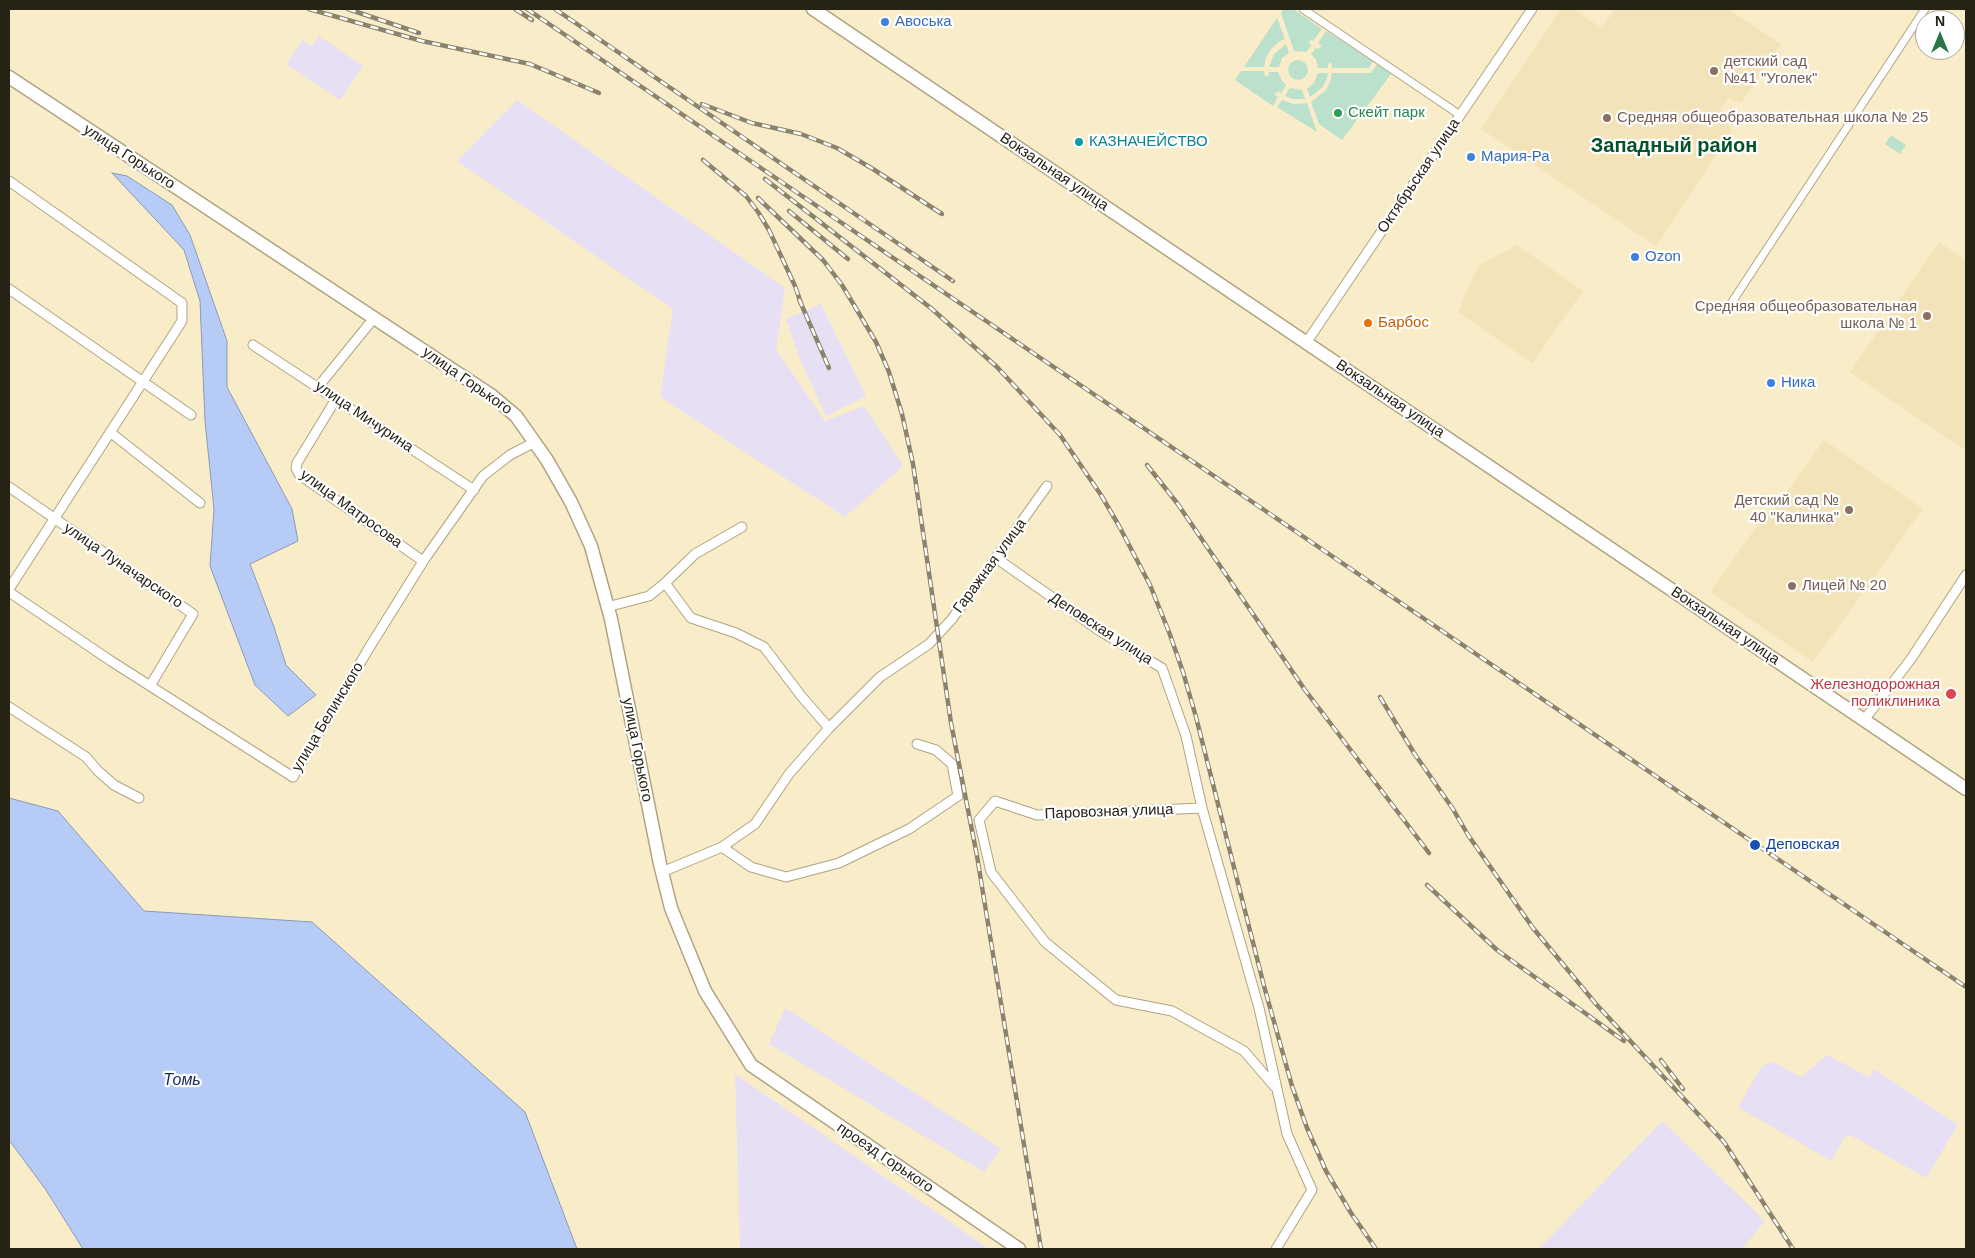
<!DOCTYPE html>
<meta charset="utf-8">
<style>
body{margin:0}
#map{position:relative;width:1975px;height:1258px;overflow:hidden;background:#f9edc9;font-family:Helvetica,sans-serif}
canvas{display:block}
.frame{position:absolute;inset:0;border:10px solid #262214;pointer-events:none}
.north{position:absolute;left:1915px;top:10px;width:50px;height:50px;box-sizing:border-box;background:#fff;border:1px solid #a8a7a1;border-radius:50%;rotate:0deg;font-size:14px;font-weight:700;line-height:20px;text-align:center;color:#262214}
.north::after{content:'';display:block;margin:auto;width:18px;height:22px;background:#297545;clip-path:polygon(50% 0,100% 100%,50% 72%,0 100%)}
</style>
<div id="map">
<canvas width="1975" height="1258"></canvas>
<div class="frame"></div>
<div class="north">N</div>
</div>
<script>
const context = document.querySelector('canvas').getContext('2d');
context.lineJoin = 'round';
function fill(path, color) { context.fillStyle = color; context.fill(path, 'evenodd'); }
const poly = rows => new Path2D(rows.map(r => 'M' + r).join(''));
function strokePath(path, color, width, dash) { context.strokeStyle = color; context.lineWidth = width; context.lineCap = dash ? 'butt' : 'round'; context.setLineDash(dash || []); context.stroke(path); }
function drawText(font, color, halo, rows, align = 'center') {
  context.font = font + ' Helvetica,sans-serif'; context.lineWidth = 4.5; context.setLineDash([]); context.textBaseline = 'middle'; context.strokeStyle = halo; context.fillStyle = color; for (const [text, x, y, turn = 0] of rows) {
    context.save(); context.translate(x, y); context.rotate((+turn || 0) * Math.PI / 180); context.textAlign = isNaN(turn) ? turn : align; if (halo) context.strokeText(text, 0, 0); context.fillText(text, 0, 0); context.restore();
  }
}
fill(poly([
 [319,36,363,66,340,100,286,64,302,40,312,46],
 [517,100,785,288,776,349,825,421,864,406,903,466,845,517,660,397,673,309,457,161],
 [821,304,866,396,826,416,801,362,786,319],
 [785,1008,1001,1149,984,1172,769,1044],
 [1827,1055,1869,1077,1874,1069,1958,1125,1926,1178,1850,1135,1844,1138,1831,1161,1738,1107,1761,1068,1771,1061,1801,1077],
 [735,1074,989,1249,740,1249],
 [1662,1121,1765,1221,1742,1249,1539,1249]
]), '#e7dff4');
fill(poly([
 [1561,9,1573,9,1602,28,1615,9,1728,9,1781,44,1741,103,1728,98,1721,108,1732,131,1656,246,1481,129],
 [1939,242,1966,261,1966,451,1850,372],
 [1517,245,1583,291,1532,363,1458,312,1478,266],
 [1824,440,1923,509,1813,662,1710,592,1766,513,1774,510]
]), '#f2e3b8');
fill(poly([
 [1283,9,1293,9,1322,29,1313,41,1310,39,1309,44,1312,45,1306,52,1294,51,1281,13],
 [1277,18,1285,39,1280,41,1272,48,1266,57,1264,67,1244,67],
 [1326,31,1373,61,1369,68,1332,68,1331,62,1328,64,1328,68,1318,68,1316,59,1311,54,1316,48,1318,49,1322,46,1318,43],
 [1286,44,1289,53,1282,58,1279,67,1269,67,1274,54],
 '1288 70a10 10 0 1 1 20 0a10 10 0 1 1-20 0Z',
 [1377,64,1391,74,1342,140,1319,124,1311,102,1326,90,1330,82,1332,73,1371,73],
 [1241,71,1264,71,1265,77,1269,75,1269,72,1278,72,1282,81,1286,85,1281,93,1279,91,1274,94,1278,97,1273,106,1235,80],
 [1318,73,1328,73,1327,78,1322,88,1310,97,1307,89,1314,83],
 [1290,88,1302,90,1305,99,1292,99,1285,96],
 [1282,100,1294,104,1307,103,1317,132,1277,107],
 [1891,135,1906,145,1900,154,1885,144]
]), '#bbe0cc');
const water = poly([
 [112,173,127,176,172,205,190,235,227,341,227,387,292,509,298,541,250,564,274,627,286,665,316,695,288,716,255,685,210,566,214,509,205,421,200,301,184,250,112,173],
 [9,798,58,811,144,911,312,922,525,1112,577,1249,83,1249,46,1190,9,1140,9,798]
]);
fill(water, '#b6ccf7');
strokePath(water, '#8b99b3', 1);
const pedestrian = poly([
 [1303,9,1460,115],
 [1730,305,1925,9]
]);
const minor = poly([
 [9,181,182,303,182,321,9,589],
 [9,289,191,415],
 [1306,343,1532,9],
 [253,345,474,490],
 [318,387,374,318],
 [336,399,297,463,296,468,299,474,310,482,423,561],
 [110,432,200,503],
 [9,487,193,614,150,686],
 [996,558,1100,631,1162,668,1186,736,1202,808,1259,1008,1287,1134,1312,1190,1276,1249],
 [665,583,691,618,736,633,764,647,802,697,829,728],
 [9,592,111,661,293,777,369,648,424,560,483,476,510,455,535,442],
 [607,607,649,596,665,583,695,554,742,527],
 [9,707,86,757,98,771,114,785,139,798],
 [1864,720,1911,659,1966,575],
 [1202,808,1037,815,995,801,979,820,991,872,1045,942,1116,1000,1172,1011,1244,1051,1275,1087],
 [722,847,751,867,786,877,839,863,909,829,958,796,952,764,936,750,917,744],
 [662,872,722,847,755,824,789,774,829,728,880,677,929,644,952,619,1047,486]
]);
const secondary = poly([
 [813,9,1966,789],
 [9,77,374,318,491,395,516,416,547,460,571,502,591,546,611,619,660,864,671,908,705,991,751,1065,1019,1249]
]);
strokePath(pedestrian, '#afa481', 9);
strokePath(minor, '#afa481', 11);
strokePath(secondary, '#afa481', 15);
strokePath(pedestrian, '#fff', 7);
strokePath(minor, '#fff', 9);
strokePath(secondary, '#fff', 12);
const rail = poly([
 [309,9,422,41,530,64,599,93],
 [348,9,419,33],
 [515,9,532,20],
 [527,9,1966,987],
 [555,9,953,281],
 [702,104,752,123,801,134,837,148,873,169,942,214],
 [703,160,746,196,758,212,769,230,795,286,802,306],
 [765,179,932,309,997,367,1060,435,1101,495,1118,524,1150,585,1169,632,1183,672,1196,717,1264,986,1292,1086,1307,1128,1326,1171,1351,1213,1376,1249],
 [758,198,823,260,842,285,876,342,889,372,902,414,913,464,951,723,977,856,1041,1249],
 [789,211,848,259],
 [799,299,829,368],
 [1147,465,1177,503,1305,690,1429,853],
 [1380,697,1414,753,1453,809,1468,835,1533,928,1596,1004,1724,1142,1793,1249],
 [1427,885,1497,950,1624,1041],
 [1661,1060,1683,1089]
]);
strokePath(rail, '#8b836b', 4.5);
strokePath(rail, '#fff', 2.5, [8]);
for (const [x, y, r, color] of [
 [885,22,5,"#3f7fe0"],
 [1714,71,5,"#8d6e63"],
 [1338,113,5,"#2e9e5b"],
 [1607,118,5,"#8d6e63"],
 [1079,142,5,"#0f9aa8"],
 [1471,157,5,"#3f7fe0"],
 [1635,257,5,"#3f7fe0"],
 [1927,316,5,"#8d6e63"],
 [1368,323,5,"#e8710a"],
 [1771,383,5,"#3f7fe0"],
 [1849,510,5,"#8d6e63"],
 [1792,586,5,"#8d6e63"],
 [1951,694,6,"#e0444e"],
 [1755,845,6,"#1a4fb4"]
]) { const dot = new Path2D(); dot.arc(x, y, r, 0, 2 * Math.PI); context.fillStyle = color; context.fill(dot); strokePath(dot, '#fff', 2); }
drawText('15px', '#366cbe', '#fff', [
 ["Авоська",895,22],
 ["Мария-Ра",1481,157],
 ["Ozon",1645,257],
 ["Ника",1781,383]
], 'left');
drawText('15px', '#785e54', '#fff', [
 ["детский сад",1724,62],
 ["№41 \"Уголек\"",1724,79],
 ["Средняя общеобразовательная школа № 25",1617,118],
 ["Средняя общеобразовательная",1917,307,"right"],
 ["школа № 1",1917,324,"right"],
 ["Детский сад №",1839,501,"right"],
 ["40 \"Калинка\"",1839,518,"right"],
 ["Лицей № 20",1802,586]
], 'left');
drawText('15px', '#27864d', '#fff', [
 ["Скейт парк",1348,113]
], 'left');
drawText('15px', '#0d838f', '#fff', [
 ["КАЗНАЧЕЙСТВО",1089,142]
], 'left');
drawText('15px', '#262214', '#fff', [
 ["улица Горького",129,157,33],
 ["Вокзальная улица",1054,172,34],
 ["Октябрьская улица",1419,176,-56],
 ["улица Горького",467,381,35],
 ["Вокзальная улица",1390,399,34],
 ["улица Мичурина",364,417,34],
 ["улица Матросова",351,509,36],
 ["улица Луначарского",123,566,34],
 ["Гаражная улица",990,566,-54],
 ["Вокзальная улица",1725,626,34],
 ["Деповская улица",1101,629,33],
 ["улица Белинского",328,717,-59],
 ["улица Горького",637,750,79],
 ["Паровозная улица",1109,812,-2],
 ["проезд Горького",885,1158,34]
]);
drawText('15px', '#c56008', '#fff', [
 ["Барбос",1378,323]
], 'left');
drawText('15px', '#be3a42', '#fff', [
 ["Железнодорожная",1940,685],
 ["поликлиника",1940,702]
], 'right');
drawText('15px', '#164399', '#fff', [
 ["Деповская",1766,845]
], 'left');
drawText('italic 16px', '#13285b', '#fff', [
 ["Томь",182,1081]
]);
drawText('bold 20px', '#055429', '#fff', [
 ["Западный район",1674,146]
]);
</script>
